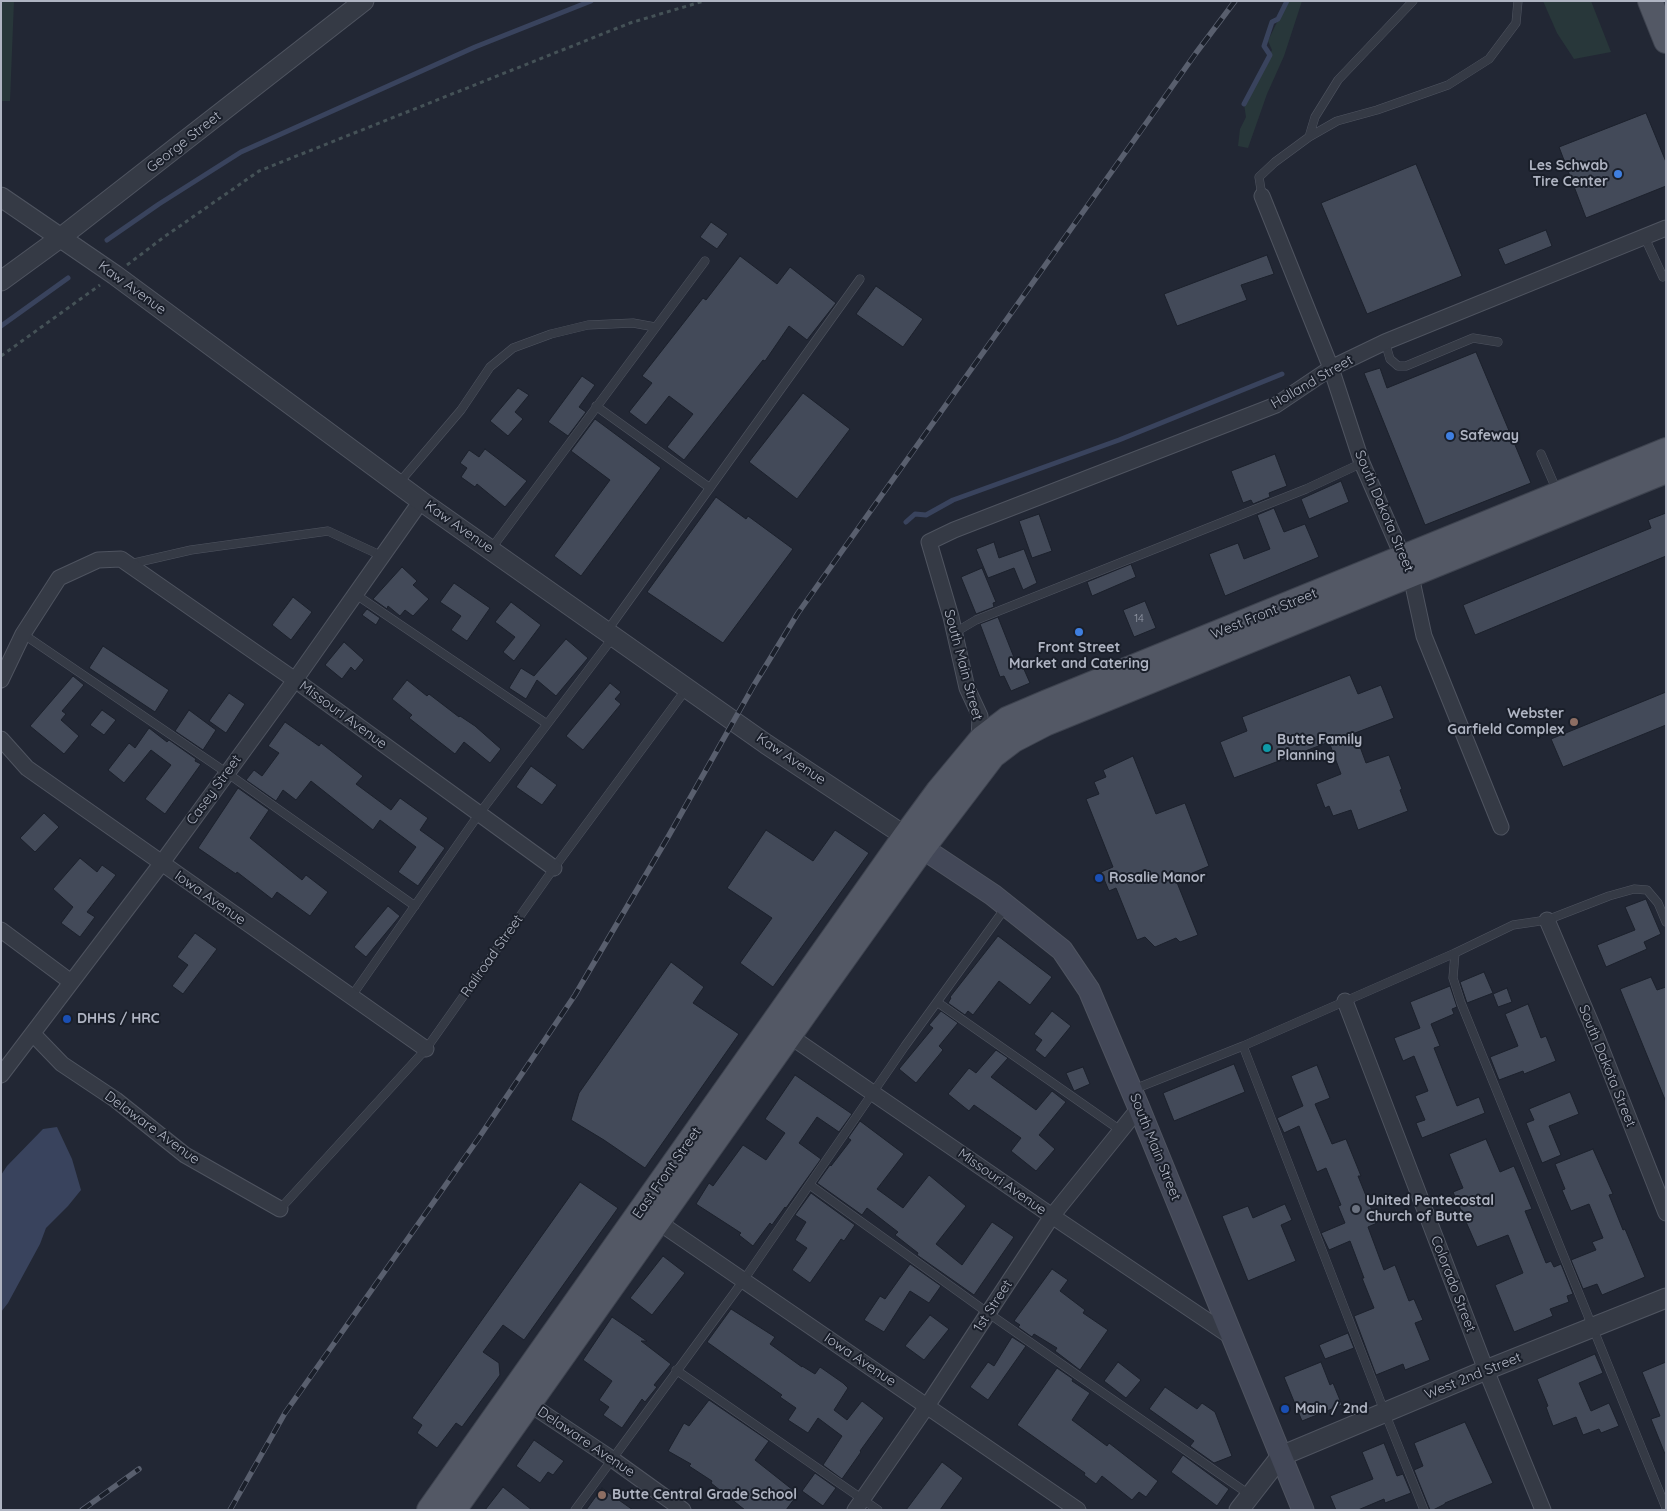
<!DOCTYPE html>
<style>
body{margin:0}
#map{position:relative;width:1667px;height:1511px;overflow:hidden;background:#222734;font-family:Quicksand,sans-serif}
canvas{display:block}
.frame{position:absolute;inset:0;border:2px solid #afb4c2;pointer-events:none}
</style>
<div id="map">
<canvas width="1667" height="1511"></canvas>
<div class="frame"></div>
</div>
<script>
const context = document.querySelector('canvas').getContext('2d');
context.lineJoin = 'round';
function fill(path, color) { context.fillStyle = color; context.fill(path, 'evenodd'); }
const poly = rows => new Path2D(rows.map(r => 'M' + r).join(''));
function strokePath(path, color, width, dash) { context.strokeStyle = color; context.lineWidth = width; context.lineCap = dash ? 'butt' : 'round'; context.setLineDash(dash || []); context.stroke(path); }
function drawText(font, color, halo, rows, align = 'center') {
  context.font = font + ' Quicksand,sans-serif'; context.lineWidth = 4; context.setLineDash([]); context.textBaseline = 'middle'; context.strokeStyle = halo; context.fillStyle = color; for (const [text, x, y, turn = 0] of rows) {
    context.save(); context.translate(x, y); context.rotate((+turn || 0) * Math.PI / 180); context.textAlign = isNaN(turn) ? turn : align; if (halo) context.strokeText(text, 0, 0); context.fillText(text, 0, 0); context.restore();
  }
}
fill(poly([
 [1,1,14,1,10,101,1,101],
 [1287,1,1302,1,1284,56,1267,94,1248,148,1238,146,1240,129,1246,117,1244,104,1272,50,1268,41],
 [1543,1,1591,1,1611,52,1574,59,1557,33]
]), '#28373a');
fill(poly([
 [57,1127,72,1159,81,1190,68,1206,46,1228,40,1244,8,1303,1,1312,1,1175,7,1166,43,1129]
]), '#39435d');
strokePath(poly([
 [1244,104,1270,55,1264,46,1272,22,1278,19,1287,1],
 [107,240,159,204,241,152,475,47,591,1],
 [1,326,68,278],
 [906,522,915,514,926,515,953,500,1119,440,1282,374]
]), '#39435d', 5);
const building = poly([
 [1646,113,1666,162,1666,186,1586,218,1559,147,1646,113],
 [1416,164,1462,276,1367,314,1321,203,1416,164],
 [711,222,728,234,717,249,700,237,711,222],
 [1546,230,1552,246,1505,265,1498,249,1546,230],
 [1267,255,1274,274,1241,285,1247,300,1177,326,1164,294,1267,255],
 [740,256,777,284,790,267,836,303,807,340,789,326,765,361,763,360,684,460,667,447,693,414,669,396,646,425,629,412,652,383,642,376,703,298,706,300,740,256],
 [876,286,923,319,903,347,856,314,876,286],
 [1476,352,1531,483,1425,525,1364,373,1380,368,1387,388,1476,352],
 [582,376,595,385,579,407,586,412,568,436,548,422,582,376],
 [518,388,529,395,515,412,523,419,508,436,490,421,518,388],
 [803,393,850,429,797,499,749,462,803,393],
 [595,419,661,468,581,576,554,556,610,480,571,451,595,419],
 [485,449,527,481,505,507,477,484,475,487,461,477,467,468,460,463,469,450,479,457,485,449],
 [1275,454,1287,486,1269,493,1270,497,1253,504,1251,500,1243,503,1231,471,1275,454],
 [1341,481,1349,502,1309,519,1301,499,1341,481],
 [716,497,746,519,748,516,793,549,723,643,647,592,716,497],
 [1274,508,1284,532,1305,524,1319,557,1225,596,1209,554,1238,543,1244,559,1270,549,1257,515,1274,508],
 [1666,513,1666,556,1475,635,1463,605,1651,528,1648,520,1666,513],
 [1039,514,1052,551,1032,558,1019,521,1039,514],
 [994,542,999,558,1024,549,1037,583,1023,590,1014,568,988,578,976,549,994,542],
 [1131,564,1136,577,1092,596,1087,582,1131,564],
 [402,567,417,581,413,585,429,599,413,616,405,610,400,616,388,606,387,609,373,599,402,567],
 [982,568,996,602,993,603,994,607,976,614,961,577,982,568],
 [454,583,490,608,467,641,451,630,461,616,440,602,454,583],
 [293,597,312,612,291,640,272,625,293,597],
 [1145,601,1156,628,1134,637,1123,610,1145,601],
 [511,602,541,625,514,661,503,652,515,637,495,622,511,602],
 [367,609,380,618,376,625,362,615,367,609],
 [998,617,1015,660,1019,658,1030,683,1011,691,1004,676,1000,677,980,624,998,617],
 [566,639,588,658,556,696,537,680,526,699,509,688,521,668,534,676,566,639],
 [344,642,364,660,355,671,351,667,342,679,325,665,344,642],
 [103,646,169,690,155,712,89,668,103,646],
 [1350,675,1358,694,1381,685,1394,718,1355,733,1366,763,1389,755,1402,789,1400,790,1408,811,1358,830,1351,810,1333,816,1329,806,1325,808,1316,784,1341,774,1329,742,1234,778,1220,742,1247,731,1242,717,1350,675],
 [73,676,84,685,62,711,66,714,61,720,79,736,64,754,30,726,73,676],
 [407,680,427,696,429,694,459,717,460,716,475,726,501,749,490,763,464,742,455,754,409,718,412,715,392,699,407,680],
 [610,683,621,692,615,699,621,704,583,750,566,736,610,683],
 [1666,692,1666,725,1563,767,1551,739,1666,692],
 [229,693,245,704,226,733,209,721,229,693],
 [102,710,116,720,104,735,90,725,102,710],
 [189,710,216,730,203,750,175,731,189,710],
 [285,722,319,746,321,743,363,776,356,784,391,810,400,798,428,818,420,830,445,848,418,886,398,872,416,847,380,820,373,830,311,781,296,800,283,790,276,801,246,780,254,770,262,776,279,753,268,746,285,722],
 [149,728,167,742,169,740,196,759,195,761,201,764,165,814,145,799,171,765,151,750,124,783,108,770,129,743,135,748,149,728],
 [1133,756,1156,814,1185,803,1209,866,1176,880,1198,935,1180,942,1176,938,1155,947,1145,937,1137,940,1116,888,1109,891,1101,872,1113,867,1086,799,1099,794,1094,782,1106,777,1103,770,1133,756],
 [531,766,557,785,542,805,516,787,531,766],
 [238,788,269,810,250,838,302,880,306,875,328,892,310,916,277,892,272,899,237,872,236,874,198,848,238,788],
 [44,813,59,827,35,852,20,838,44,813],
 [766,830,813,861,835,830,869,853,773,987,740,963,772,918,727,888,766,830],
 [80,858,97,872,102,865,116,875,87,912,95,917,80,937,61,923,73,907,53,889,80,858],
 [1646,899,1661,934,1644,942,1647,949,1606,967,1597,945,1635,930,1625,907,1646,899],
 [388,906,400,916,366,957,354,947,388,906],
 [195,933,217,949,183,994,172,986,188,965,177,957,195,933],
 [998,936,1052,977,1030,1005,999,981,973,1015,968,1011,965,1015,948,1003,951,998,950,997,998,936],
 [671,962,704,987,693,1003,739,1034,645,1168,604,1140,571,1120,579,1093,671,962],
 [1484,972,1493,993,1467,1003,1460,982,1484,972],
 [1651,977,1657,990,1666,987,1666,1102,1620,989,1651,977],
 [1450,986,1457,1007,1452,1009,1454,1014,1431,1024,1440,1046,1434,1048,1457,1106,1479,1097,1485,1113,1422,1138,1416,1123,1425,1120,1415,1096,1428,1091,1414,1056,1403,1061,1394,1038,1420,1028,1410,1002,1450,986],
 [1507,988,1512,1002,1498,1007,1493,994,1507,988],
 [1528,1004,1541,1038,1546,1036,1556,1061,1524,1074,1523,1071,1499,1080,1490,1057,1518,1046,1505,1014,1528,1004],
 [941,1011,958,1023,939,1046,943,1050,916,1083,899,1069,933,1028,929,1025,941,1011],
 [1052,1011,1071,1026,1045,1058,1035,1050,1042,1040,1034,1034,1052,1011],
 [996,1050,1008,1058,991,1077,1036,1110,1052,1091,1066,1102,1039,1135,1055,1149,1036,1171,1011,1151,1021,1138,974,1105,969,1111,948,1094,969,1068,976,1073,996,1050],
 [1234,1064,1245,1092,1174,1121,1163,1093,1234,1064],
 [1317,1065,1330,1098,1315,1104,1332,1144,1346,1139,1361,1176,1358,1176,1377,1223,1368,1227,1384,1270,1395,1265,1409,1301,1414,1299,1423,1320,1415,1323,1430,1360,1405,1370,1403,1364,1376,1375,1354,1316,1374,1308,1362,1278,1364,1278,1350,1241,1329,1250,1321,1233,1345,1223,1338,1206,1341,1205,1326,1168,1317,1172,1299,1126,1284,1133,1277,1118,1303,1106,1291,1076,1317,1065],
 [1083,1067,1090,1084,1074,1091,1066,1073,1083,1067],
 [795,1075,852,1114,839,1132,817,1117,799,1143,821,1159,786,1208,785,1207,772,1225,770,1223,753,1246,739,1235,741,1233,696,1204,709,1183,713,1186,743,1145,766,1160,785,1133,765,1119,795,1075],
 [1570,1092,1579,1114,1549,1126,1561,1155,1542,1163,1526,1123,1534,1120,1529,1109,1570,1092],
 [860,1121,904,1154,877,1189,903,1208,929,1175,966,1206,936,1244,962,1265,992,1222,1014,1237,974,1295,917,1255,918,1253,895,1235,898,1232,867,1208,862,1215,817,1183,830,1165,831,1166,851,1140,848,1138,860,1121],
 [1486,1139,1500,1172,1514,1166,1532,1209,1525,1211,1546,1263,1551,1261,1554,1267,1561,1264,1573,1294,1567,1296,1569,1302,1550,1309,1553,1316,1514,1332,1495,1285,1523,1273,1508,1235,1477,1247,1453,1192,1463,1188,1449,1154,1486,1139],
 [1593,1149,1613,1194,1609,1195,1623,1230,1625,1229,1645,1277,1602,1295,1597,1284,1583,1289,1571,1260,1596,1250,1592,1242,1603,1238,1589,1204,1571,1211,1562,1190,1565,1189,1555,1164,1593,1149],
 [580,1182,618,1208,524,1340,503,1325,483,1352,499,1363,500,1375,462,1427,456,1423,437,1448,417,1433,422,1425,412,1418,580,1182],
 [811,1193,855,1225,844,1241,841,1239,810,1283,792,1270,807,1248,795,1240,806,1222,795,1215,811,1193],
 [1285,1204,1292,1220,1281,1225,1296,1261,1248,1281,1222,1216,1248,1206,1253,1218,1285,1204],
 [663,1256,685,1273,652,1315,630,1298,663,1256],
 [910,1264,941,1286,929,1303,910,1291,884,1332,864,1320,880,1296,885,1299,910,1264],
 [1052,1269,1068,1280,1060,1291,1085,1310,1083,1313,1108,1330,1080,1370,1055,1351,1057,1348,1034,1334,1032,1337,1018,1327,1020,1325,1014,1321,1052,1269],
 [731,1309,775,1337,770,1344,802,1367,802,1366,815,1374,820,1367,843,1383,848,1388,834,1410,847,1420,862,1401,884,1418,860,1451,861,1452,842,1479,823,1465,842,1436,818,1418,808,1433,788,1420,796,1408,780,1397,782,1395,707,1342,731,1309],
 [930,1315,949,1329,924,1360,905,1346,930,1315],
 [612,1317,647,1341,641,1341,671,1364,654,1385,657,1387,645,1402,642,1399,622,1428,603,1415,609,1407,599,1400,612,1381,583,1360,612,1317],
 [1348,1333,1354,1348,1325,1359,1319,1345,1348,1333],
 [1012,1337,1026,1346,988,1400,970,1387,988,1362,994,1366,1012,1337],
 [1595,1354,1603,1373,1579,1383,1591,1411,1609,1403,1619,1426,1601,1433,1599,1429,1583,1435,1576,1417,1553,1426,1546,1407,1548,1406,1537,1379,1595,1354],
 [1118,1362,1141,1380,1126,1398,1104,1381,1118,1362],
 [1321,1362,1330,1385,1333,1383,1342,1405,1302,1421,1284,1377,1321,1362],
 [1666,1362,1666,1454,1665,1454,1651,1419,1660,1416,1642,1372,1666,1362],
 [1057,1368,1073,1379,1072,1381,1090,1393,1072,1420,1107,1446,1109,1443,1158,1481,1146,1497,1139,1492,1132,1500,1102,1476,1096,1484,1084,1475,1085,1473,1017,1425,1057,1368],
 [1165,1387,1197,1409,1202,1403,1215,1412,1232,1456,1214,1463,1190,1446,1194,1441,1149,1409,1165,1387],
 [709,1400,769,1441,755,1460,798,1494,786,1510,745,1510,711,1483,712,1481,689,1466,691,1464,668,1451,684,1423,689,1426,709,1400],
 [1465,1422,1493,1483,1445,1503,1445,1504,1433,1510,1430,1510,1414,1470,1423,1466,1414,1443,1465,1422],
 [534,1440,564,1461,553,1475,548,1472,540,1483,516,1466,534,1440],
 [1384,1443,1397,1476,1403,1474,1411,1493,1385,1503,1384,1499,1358,1510,1336,1510,1330,1496,1373,1479,1362,1452,1384,1443],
 [1183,1455,1229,1489,1217,1506,1171,1472,1183,1455],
 [942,1462,963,1478,940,1510,906,1510,942,1462],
 [815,1473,836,1488,823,1506,802,1491,815,1473],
 [503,1487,532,1510,485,1510,503,1487],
 [602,1488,633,1510,586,1510,602,1488]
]);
fill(building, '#434a59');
strokePath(building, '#1c212c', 1);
const service = poly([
 [1309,137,1315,117,1338,80,1413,1],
 [1262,196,1259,177,1275,162,1309,137,1337,121,1377,110,1448,85,1489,59,1516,23,1518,1],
 [1645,238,1663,277],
 [1385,342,1390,359,1398,366,1406,366,1473,338,1498,342],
 [596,406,710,488],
 [1541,454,1557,491],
 [398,484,461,410,490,367,513,348,551,334,588,325,633,323,655,327],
 [491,549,705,261],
 [130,564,191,550,328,531,382,556],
 [355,594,547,724],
 [607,631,860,279],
 [954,633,976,620,1306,489,1362,463],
 [23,634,227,773,415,906],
 [1455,953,1453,978,1461,1003,1666,1508],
 [351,997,479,814,614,636],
 [937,1002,1120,1130],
 [1243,1046,1385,1413,1424,1510],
 [1132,1090,1243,1046,1455,953,1513,925,1547,920,1609,896,1634,889,1647,890,1658,903,1666,922],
 [810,1185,988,1313,1250,1495],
 [280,1209,426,1049,554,868,687,688],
 [676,1370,878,1510],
 [575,1510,743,1281,905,1046,1006,907]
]);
const minor = poly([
 [1262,196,1331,368,1362,463,1411,576,1424,636,1501,827],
 [1,680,23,634,59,578,98,560,121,559,295,680,554,868],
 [1,739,27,768,426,1049],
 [982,744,979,741,980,716,967,688,951,617,929,542,954,530,1276,405,1331,368,1385,342,1666,228],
 [1547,920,1594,1030,1666,1213],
 [1,930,71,982],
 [1345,1001,1486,1370,1543,1510],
 [784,1032,1052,1216,1233,1338],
 [33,1034,62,1064,116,1100,185,1155,280,1209],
 [1,1075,161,864,295,680,421,501],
 [651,1217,1078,1510],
 [522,1399,612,1459,683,1510],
 [855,1510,927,1406,1052,1216,1139,1108]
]);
const tertiary = poly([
 [1,197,115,275,421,501,766,744,905,836],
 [1,281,60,238,364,1],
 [1239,1510,1281,1456,1486,1370,1666,1298]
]);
const secondary = poly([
 [909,839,993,895,1062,950,1089,990,1139,1108,1303,1510]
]);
const primary = poly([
 [1650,1,1666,41],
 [429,1510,905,836,938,791,982,738,1007,719,1047,702,1666,450],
 [454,1510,823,988,923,848,993,756,1014,740,1045,724,1666,471]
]);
strokePath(service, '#4f5460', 9);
strokePath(minor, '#4f5460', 17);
strokePath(tertiary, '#4f5460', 21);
strokePath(secondary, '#4f5460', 23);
strokePath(primary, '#3e434f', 26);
strokePath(poly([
 [127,265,164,237,259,171,630,23,704,1],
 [1,356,100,285]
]), '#455257', 3, [4, 4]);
strokePath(service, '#353a45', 8);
strokePath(minor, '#353a45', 15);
strokePath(tertiary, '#353a45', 19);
strokePath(secondary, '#434858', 21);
strokePath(primary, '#535865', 24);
const rail = poly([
 [82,1510,139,1469],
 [230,1510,285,1413,478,1139,575,995,668,837,754,685,798,613,1196,53,1235,1]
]);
strokePath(rail, '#595f6e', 5.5);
strokePath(rail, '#1a1f2a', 4, [11]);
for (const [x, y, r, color] of [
 [1618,174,5,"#3f7fe0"],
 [1450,436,5,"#3f7fe0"],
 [1079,632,5,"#3f7fe0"],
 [1574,722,5,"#8d6e63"],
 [1267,748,5,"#0f9aa8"],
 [1099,878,5,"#1a4fb4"],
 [67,1019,5,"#1a4fb4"],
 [1356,1209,5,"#6b7280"],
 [1285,1409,5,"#1a4fb4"],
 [602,1495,5,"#8d6e63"]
]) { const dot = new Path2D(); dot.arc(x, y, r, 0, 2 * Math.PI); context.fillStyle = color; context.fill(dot); strokePath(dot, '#1a1f2a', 2); }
drawText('11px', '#949aa8', null, [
 ["14",1139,619]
]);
drawText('14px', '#afb4c2', '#1a1f2a', [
 ["George Street",184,142,-38],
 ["Kaw Avenue",132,288,36],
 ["Holland Street",1312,382,-30],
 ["South Dakota Street",1384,511,67],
 ["Kaw Avenue",459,527,35],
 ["West Front Street",1264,614,-22],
 ["South Main Street",963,665,75],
 ["Missouri Avenue",343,715,36],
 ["Kaw Avenue",791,759,34],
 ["Casey Street",214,790,-54],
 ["Iowa Avenue",210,898,35],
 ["Railroad Street",492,956,-55],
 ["South Dakota Street",1607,1066,68],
 ["Delaware Avenue",152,1128,36],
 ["South Main Street",1155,1147,68],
 ["East Front Street",667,1173,-55],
 ["Missouri Avenue",1002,1182,35],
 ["Colorado Street",1453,1284,69],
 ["1st Street",993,1306,-57],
 ["Iowa Avenue",860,1360,34],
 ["West 2nd Street",1473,1376,-22],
 ["Delaware Avenue",586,1442,34]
]);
drawText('bold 14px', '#afb4c2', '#1a1f2a', [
 ["Les Schwab",1608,166,"right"],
 ["Tire Center",1608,182,"right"],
 ["Safeway",1460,436],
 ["Front Street",1079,648,"center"],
 ["Market and Catering",1079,664,"center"],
 ["Webster",1564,714,"right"],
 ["Garfield Complex",1564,730,"right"],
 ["Butte Family",1277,740],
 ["Planning",1277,756],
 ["Rosalie Manor",1109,878],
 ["DHHS / HRC",77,1019],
 ["United Pentecostal",1366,1201],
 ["Church of Butte",1366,1217],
 ["Main / 2nd",1295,1409],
 ["Butte Central Grade School",612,1495]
], 'left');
</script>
